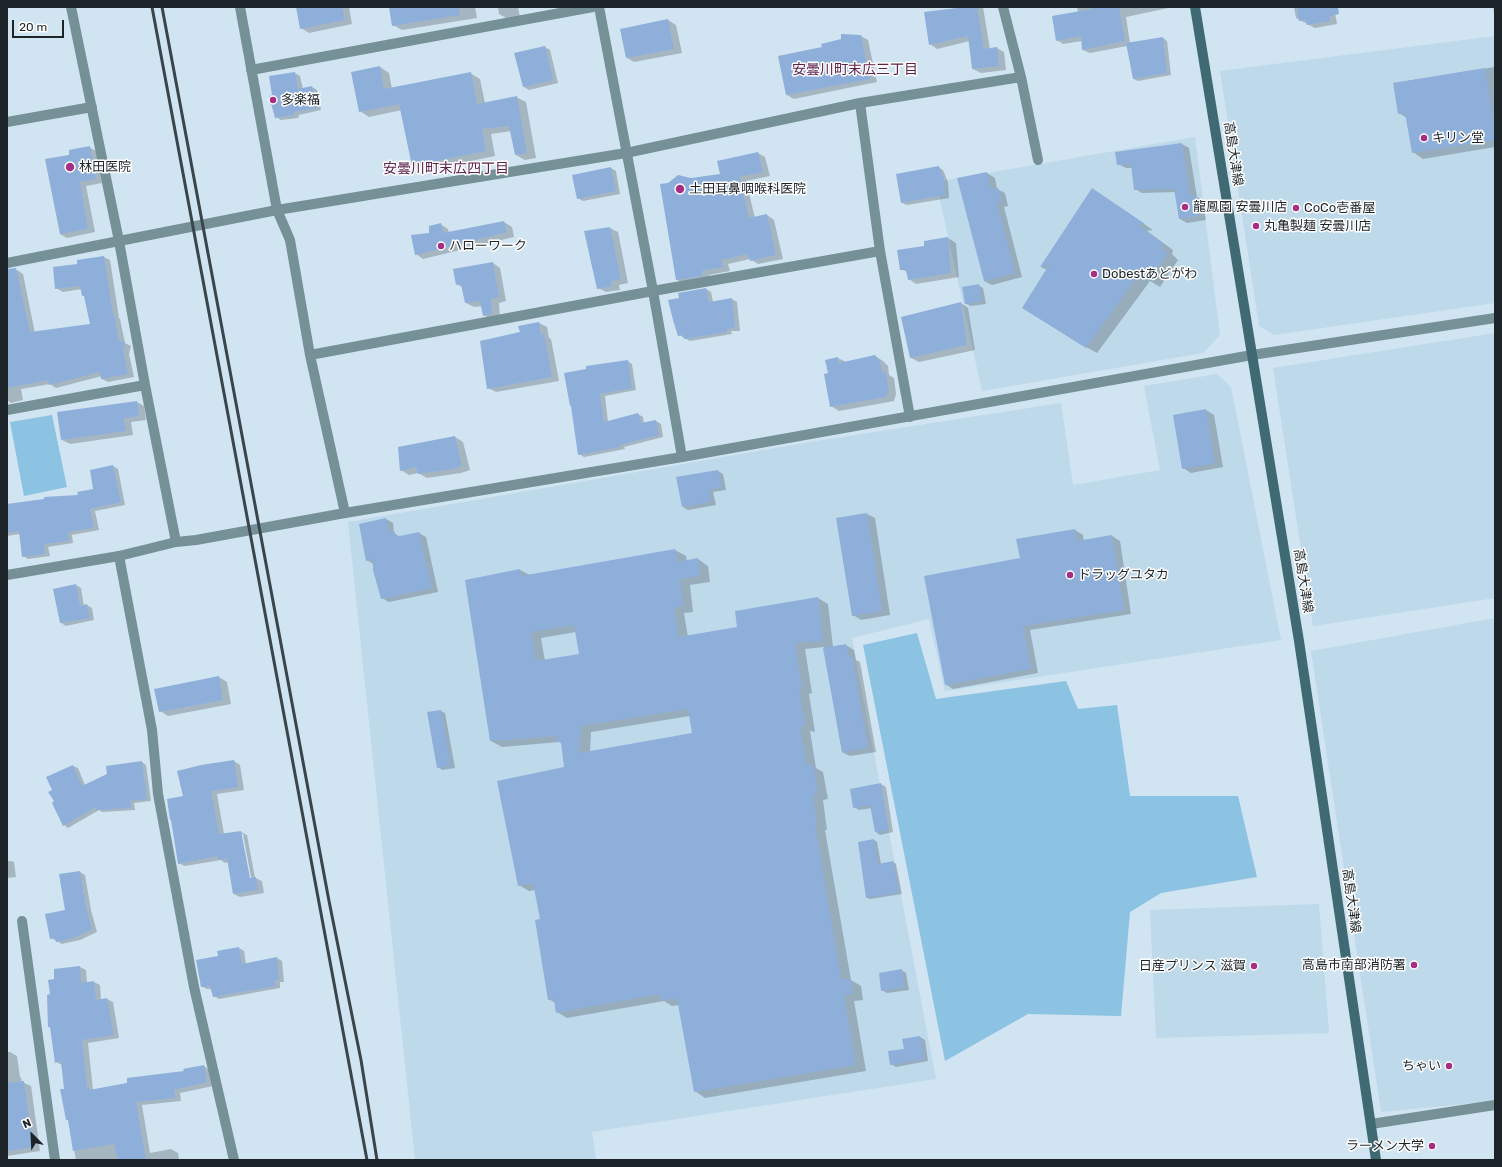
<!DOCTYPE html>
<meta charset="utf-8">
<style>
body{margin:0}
#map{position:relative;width:1502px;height:1167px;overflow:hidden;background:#d0e4f1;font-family:Rubik,sans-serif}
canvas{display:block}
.frame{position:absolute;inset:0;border:8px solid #1c2429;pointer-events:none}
.north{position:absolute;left:12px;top:1115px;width:40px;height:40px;-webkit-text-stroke:3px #fff;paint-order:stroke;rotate:336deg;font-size:11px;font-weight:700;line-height:16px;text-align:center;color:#1c2429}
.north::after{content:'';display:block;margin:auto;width:14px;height:18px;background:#1c2429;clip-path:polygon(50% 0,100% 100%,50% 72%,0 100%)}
.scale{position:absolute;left:12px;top:20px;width:52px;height:18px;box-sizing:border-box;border:2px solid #1c2429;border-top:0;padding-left:5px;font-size:12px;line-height:14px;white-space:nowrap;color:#1c2429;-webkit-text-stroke:3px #fff;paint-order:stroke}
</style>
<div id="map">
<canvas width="1502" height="1167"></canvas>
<div class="frame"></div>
<div class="north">N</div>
<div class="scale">20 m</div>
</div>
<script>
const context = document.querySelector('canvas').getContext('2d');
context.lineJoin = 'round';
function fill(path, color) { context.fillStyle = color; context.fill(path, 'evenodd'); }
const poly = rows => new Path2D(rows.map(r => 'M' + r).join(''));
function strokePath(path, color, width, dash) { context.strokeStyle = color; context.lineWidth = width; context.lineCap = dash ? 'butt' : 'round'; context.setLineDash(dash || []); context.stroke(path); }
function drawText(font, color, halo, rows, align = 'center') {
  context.font = font + ' Rubik,"Noto Sans JP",sans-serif'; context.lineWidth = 3; context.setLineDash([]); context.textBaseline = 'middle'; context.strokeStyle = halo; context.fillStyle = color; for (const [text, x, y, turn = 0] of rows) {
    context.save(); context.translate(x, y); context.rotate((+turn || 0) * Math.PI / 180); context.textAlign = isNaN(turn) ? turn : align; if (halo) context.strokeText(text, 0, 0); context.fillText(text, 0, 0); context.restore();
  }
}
fill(poly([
 [1495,36,1495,303,1274,335,1259,326,1220,71],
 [1195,137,1220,335,1203,353,982,391,936,182],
 [1495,333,1495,598,1313,626,1273,368],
 [1217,374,1231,387,1281,640,945,691,929,619,852,638,936,1079,592,1132,596,1160,415,1160,348,522,810,442,1061,403,1073,485,1160,470,1144,386],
 [1495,618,1495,1101,1381,1112,1311,651],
 [1319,904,1329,1033,1156,1038,1150,910]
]), '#bed9ea');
fill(poly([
 [52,415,67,487,24,496,10,422],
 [917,633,936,699,1066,681,1078,709,1117,705,1130,796,1238,796,1257,877,1161,893,1130,912,1121,1016,1028,1014,945,1061,863,645]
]), '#8cc2e2');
fill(poly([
 [297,7,349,7,352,24,309,33,301,28],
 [390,7,475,7,477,18,402,30,393,25],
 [498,7,518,7,520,17,508,19,499,14],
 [966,7,983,7,990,49,997,48,1004,52,1006,70,981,73,973,69,970,41,937,49,930,44],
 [1077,7,1173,7,1126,17,1130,43,1163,38,1167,41,1171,75,1138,81,1134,79,1127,46,1090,53,1083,50,1082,41,1063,44,1057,40,1078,12],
 [1294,7,1334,7,1337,24,1315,28,1296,18],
 [1493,7,1495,7,1495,18],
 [668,20,676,25,682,53,634,62,627,58],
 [861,36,868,40,877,82,794,99,787,95,823,47],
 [545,47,550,50,558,83,529,90,524,87],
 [380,67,389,73,392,89,470,73,480,79,485,103,516,97,526,102,536,158,525,160,516,155,511,131,491,134,495,156,422,171,413,165,402,110,369,117,360,111],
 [1495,67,1495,147,1423,159,1413,152,1407,118,1399,113,1394,83],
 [295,73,300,76,303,89,312,87,317,90,321,110,299,115,298,118,281,120,276,117],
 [1182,144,1189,148,1197,197,1203,200,1206,220,1187,223,1180,219,1176,192,1142,193,1135,189,1132,168,1126,168,1118,164],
 [89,147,96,151,102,183,86,186,95,232,67,238,60,234,71,156],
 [758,153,765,157,770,176,746,181,755,218,767,215,774,220,783,259,758,264,750,259,728,264,730,271,709,275,710,279,684,284,677,280,691,179,721,175],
 [938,167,943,170,948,182,949,198,907,205,902,203],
 [611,168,616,171,620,194,583,201,577,198],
 [987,173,995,178,997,189,1005,193,1008,206,1004,207,1022,277,992,285,984,281],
 [1092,189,1153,230,1147,231,1173,250,1172,254,1178,260,1160,287,1150,281,1097,353,1086,347,1047,270,1041,267],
 [504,222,512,227,514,237,423,259,416,254,430,233,440,224,448,229,449,233],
 [610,228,618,232,628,283,619,285,620,290,606,292,598,288],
 [948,238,956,243,959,277,916,284,909,279,907,272,901,269,925,246],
 [104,257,110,260,119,318,120,319,125,343,131,346,129,354,134,377,108,382,102,379,102,376,56,388,50,384,21,389,23,400,11,403,7,400,7,272,17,270,23,274,35,333,91,325,86,297,82,295,82,289,63,292,56,288,78,265],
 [493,263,500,268,506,301,499,303,500,319,492,320,484,315,482,306,474,307,466,303,463,288,457,284],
 [978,285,983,288,986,304,971,306,965,303],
 [706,289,711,292,713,302,732,299,737,302,740,331,731,331,732,334,690,341,679,335,680,299],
 [961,303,968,308,975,350,919,362,911,358,902,318],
 [539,323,547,327,549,338,551,339,559,381,496,392,488,388,521,332],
 [875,356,883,361,888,366,889,375,894,378,896,394,894,401,839,411,831,406,829,373,838,358,846,362],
 [627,361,632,364,636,390,605,396,608,422,638,414,643,417,644,423,656,421,661,424,663,437,624,447,625,449,584,457,579,454,572,406],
 [137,402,144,406,146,420,131,422,133,435,70,444,62,440],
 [1206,410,1214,415,1223,467,1191,473,1183,468],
 [455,437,463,442,470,470,461,473,427,478,418,473,409,475,401,470],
 [113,466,118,469,125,505,95,511,99,530,72,535,73,543,48,547,50,556,28,559,23,556,20,534,7,536,7,505,79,496,95,490,91,471],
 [718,471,723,474,726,490,713,492,716,505,688,510,683,507],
 [867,514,875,518,890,615,861,620,853,615],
 [386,519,393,523,394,533,400,537,419,533,426,537,438,592,389,602,382,598,373,564,367,560,360,525],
 [1075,530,1083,535,1084,541,1112,536,1120,541,1131,614,1030,630,1038,673,953,689,945,684,1021,559],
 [675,550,686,556,687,562,698,559,708,566,710,582,690,585,693,612,684,613,688,637,738,628,818,598,828,604,833,647,846,645,854,650,856,660,860,662,876,752,850,756,842,752,824,647,805,649,812,693,809,694,815,732,810,731,816,768,823,772,828,799,823,800,827,830,825,830,851,980,861,986,863,1000,854,1001,866,1071,705,1098,695,1091,679,1005,672,1006,664,1001,567,1018,557,1012,555,1003,549,999,541,920,536,890,529,891,519,885,566,768,562,744,559,742,502,747,491,741,520,570,530,575],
 [576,632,580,655,545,661,541,638],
 [690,716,693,734,590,752,591,732],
 [76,585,81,588,84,606,87,605,92,608,94,620,66,626,61,623],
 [219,677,227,682,231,704,168,716,160,711],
 [441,711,445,713,455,768,442,770,438,767],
 [234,761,240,765,244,790,217,794,224,834,241,832,247,835,255,878,262,881,264,893,240,897,234,894,229,862,225,863,221,860,185,866,178,863,185,797],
 [241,834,243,834,252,882,250,883],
 [142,762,146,765,151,801,134,803,135,810,102,812,99,810,68,828,64,825,55,801,53,791,73,766,78,768,85,785],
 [881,784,886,787,893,832,880,835,876,832,872,808,859,810,854,807],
 [874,840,877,842,881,864,893,862,896,864,902,894,870,899,867,898],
 [7,861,11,861,14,862,16,877,7,878],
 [80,872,85,875,91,910,97,932,80,940,62,944,51,938,66,911],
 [239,948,244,951,246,964,277,958,282,961,284,982,280,982,280,988,219,999,214,996,212,989,207,989,201,986,219,957],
 [80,967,86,970,87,983,94,982,100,985,101,1000,107,999,113,1002,119,1038,88,1043,93,1090,185,1072,204,1066,210,1070,213,1086,180,1093,181,1101,142,1105,150,1153,171,1149,178,1153,179,1160,76,1160,69,1121,67,1119,65,1089,62,1065,56,1062,51,1028,49,1027,51,994,55,980,55,970],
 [901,970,906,973,909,990,887,993,882,990],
 [920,1037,925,1040,928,1061,896,1067,891,1064,905,1049],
 [7,1052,10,1052,17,1056,20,1077,21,1078,22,1082,31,1086,40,1151,7,1156]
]), '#0003');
fill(poly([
 [296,7,342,7,345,20,300,29],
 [389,7,459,7,460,15,392,26],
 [965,7,977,7,984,49,997,47,999,66,972,69,968,36,929,45,924,12],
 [1092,7,1119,7,1125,41,1082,50,1081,36,1056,41,1052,16,1092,9],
 [1297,7,1338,7,1339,14,1330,16,1330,21,1307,25,1306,20,1299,21],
 [668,19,674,49,626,58,620,29],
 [841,34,861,35,870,79,786,95,778,56,822,47,821,44,841,39],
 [1163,37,1167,73,1133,79,1126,43],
 [545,46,553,80,523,87,514,53],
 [380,66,384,89,471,72,477,104,517,96,527,153,515,155,509,126,482,129,486,151,412,166,399,104,359,112,351,72],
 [1485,68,1495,131,1495,140,1412,153,1405,113,1398,114,1393,83],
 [295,72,298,89,312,86,316,108,294,112,293,115,275,118,269,96,272,95,269,76],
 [1182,143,1190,196,1195,195,1199,216,1179,219,1174,189,1134,190,1131,164,1117,165,1115,152],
 [90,146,96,179,80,182,88,229,60,234,45,159,69,155,69,150],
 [758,152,763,172,739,177,749,218,767,214,776,255,750,261,748,254,721,260,723,267,702,271,703,276,676,280,660,184,668,183,678,175,691,178,720,174,717,161],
 [939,166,944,179,945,195,901,203,896,174],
 [611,167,616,191,577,199,572,175],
 [987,172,991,189,998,188,1001,202,997,203,1015,273,984,281,957,178],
 [1092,188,1145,224,1138,225,1163,243,1161,248,1168,253,1149,281,1139,274,1086,348,1022,308,1049,265,1040,267],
 [504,221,507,232,415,255,411,235,429,233,429,226,441,223,443,233],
 [610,227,621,279,611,281,612,286,597,289,584,231],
 [948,237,951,273,908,280,906,270,900,270,897,250,924,246,924,241],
 [104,256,113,315,114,314,119,341,125,342,123,350,128,374,101,379,100,372,49,385,48,380,7,388,7,269,16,268,30,332,90,324,84,296,82,296,80,286,55,289,53,267,77,264,77,260],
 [493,262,499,297,491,299,492,314,483,316,480,301,465,303,461,284,456,285,453,269],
 [979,284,982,301,965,304,962,287],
 [706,288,709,302,732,298,735,328,727,329,727,332,684,339,683,335,678,336,673,320,668,300,679,298,678,293],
 [961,302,967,345,910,358,901,317],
 [539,322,541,335,544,334,552,377,487,389,480,341,520,332,518,326],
 [875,355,880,361,882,372,886,373,889,389,886,397,830,407,824,374,828,373,825,360,838,357,839,363],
 [628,360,632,388,600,394,604,422,638,413,641,423,656,420,659,435,620,445,620,447,578,455,571,406,570,406,564,373,586,369,586,366],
 [137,401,139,416,124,418,126,431,61,440,57,412],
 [1206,409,1215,463,1182,469,1173,415],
 [455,436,462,466,453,469,418,474,416,467,400,471,398,447],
 [113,465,121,502,90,509,94,528,68,532,69,541,44,544,45,554,22,557,19,531,7,533,7,504,44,499,44,497,78,495,77,492,93,489,90,470],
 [718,470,722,487,709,490,711,502,682,507,676,477],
 [867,513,882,611,852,616,836,518],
 [386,518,389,533,395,532,395,537,419,532,432,588,381,599,373,570,373,559,366,561,359,524],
 [1075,529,1077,541,1112,535,1124,610,1023,626,1031,669,945,685,924,576,1020,558,1016,539],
 [675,549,678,562,698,558,700,576,680,579,683,606,674,608,678,637,737,627,735,611,818,597,823,641,795,643,802,688,799,688,805,727,800,726,806,765,813,764,818,793,813,795,817,824,815,824,841,979,851,979,853,994,844,995,856,1065,694,1092,677,999,661,1000,660,994,556,1013,554,999,548,1000,535,920,540,919,533,883,518,886,497,781,564,767,561,742,557,742,557,736,490,741,465,580,520,569,521,576],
 [574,625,579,654,536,661,531,632],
 [688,709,692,733,579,753,581,726],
 [76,584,80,606,87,604,90,618,60,623,53,589],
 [846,644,849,657,852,657,868,748,842,752,823,648],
 [219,676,223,700,159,712,154,689],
 [441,710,451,766,437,768,427,712],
 [234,760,238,787,211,791,219,834,241,831,250,878,256,877,258,890,233,894,227,858,218,860,218,856,178,864,171,820,170,820,167,799,183,796,177,771,201,765],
 [142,761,147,799,130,801,131,808,96,810,96,807,63,826,52,803,54,801,48,792,52,790,46,777,73,765,82,786,107,774,106,766],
 [881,783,889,830,875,832,870,805,853,808,850,789],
 [874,839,878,864,893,861,899,893,866,898,858,842],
 [80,871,86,907,92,929,74,938,56,942,55,938,50,939,45,914,65,910,59,874],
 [239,947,242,964,277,957,279,980,275,980,275,986,213,997,210,986,201,987,196,960,218,956,217,951],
 [80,966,81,983,94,981,96,1000,107,998,114,1035,82,1040,87,1088,89,1088,89,1090,127,1083,127,1078,184,1071,183,1069,204,1065,207,1082,174,1090,175,1098,136,1102,146,1160,118,1160,114,1144,73,1151,68,1120,66,1120,60,1089,64,1089,61,1061,55,1063,50,1027,48,1027,47,995,50,994,48,980,54,979,54,969],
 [902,969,904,987,881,991,879,973],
 [920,1036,924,1059,890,1065,888,1051,904,1049,902,1039],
 [24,1081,33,1147,7,1151,7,1083]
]), '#8fafdb');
strokePath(poly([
 [71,7,119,241,145,385,176,542],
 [240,7,277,210,290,240,310,355,345,513],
 [1003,7,1021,77,1038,160],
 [251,70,593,7],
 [860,103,880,251,910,417],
 [7,122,92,107],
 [7,263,277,210,626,153,860,103,1021,77],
 [310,355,653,291,880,251],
 [7,410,145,385],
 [119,556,152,730,158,794,194,987,234,1160],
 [22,921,55,1160],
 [1371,1124,1495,1105]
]), '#759197', 10);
strokePath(poly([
 [599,7,653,291,682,457],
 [7,575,119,556,176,542,196,540,345,513,682,457,1252,355,1495,318]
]), '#759197', 10);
strokePath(poly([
 [1195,7,1299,641,1376,1160]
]), '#406a73', 10);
strokePath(poly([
 [152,7,367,1160],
 [162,7,329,901,361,1060,377,1160]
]), '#3a444b', 3);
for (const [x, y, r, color] of [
 [273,100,4,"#a62e84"],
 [1424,138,4,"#a62e84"],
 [70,167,5,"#a62e84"],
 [680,189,5,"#a62e84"],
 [1185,207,4,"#a62e84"],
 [1296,208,4,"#a62e84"],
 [1256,226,4,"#a62e84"],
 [441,246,4,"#a62e84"],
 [1094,274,4,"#a62e84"],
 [1070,575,4,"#a62e84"],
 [1414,965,4,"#a62e84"],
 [1254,966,4,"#a62e84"],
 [1449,1066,4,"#a62e84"],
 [1432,1146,4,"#a62e84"]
]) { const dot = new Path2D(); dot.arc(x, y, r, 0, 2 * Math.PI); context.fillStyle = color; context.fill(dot); strokePath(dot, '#fff', 1.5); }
drawText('13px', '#1c2429', '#fff', [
 ["多楽福",281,100],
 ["キリン堂",1432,138],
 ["林田医院",79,167],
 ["土田耳鼻咽喉科医院",689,189],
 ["龍鳳園 安曇川店",1193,207],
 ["CoCo壱番屋",1304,208],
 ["丸亀製麺 安曇川店",1264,226],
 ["ハローワーク",449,246],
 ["Dobestあどがわ",1102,274],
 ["ドラッグユタカ",1078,575],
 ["高島市南部消防署",1406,965,"right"],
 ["日産プリンス 滋賀",1246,966,"right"],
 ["ちゃい",1441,1066,"right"],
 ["ラーメン大学",1424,1146,"right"]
], 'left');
drawText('13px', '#1c2429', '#fff', [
 ["高島大津線",1233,154,81],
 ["高島大津線",1303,581,81],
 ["高島大津線",1351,901,82]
]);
drawText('14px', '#5c224a', '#fff', [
 ["安曇川町末広三丁目",855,70],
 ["安曇川町末広四丁目",446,169]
]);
</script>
